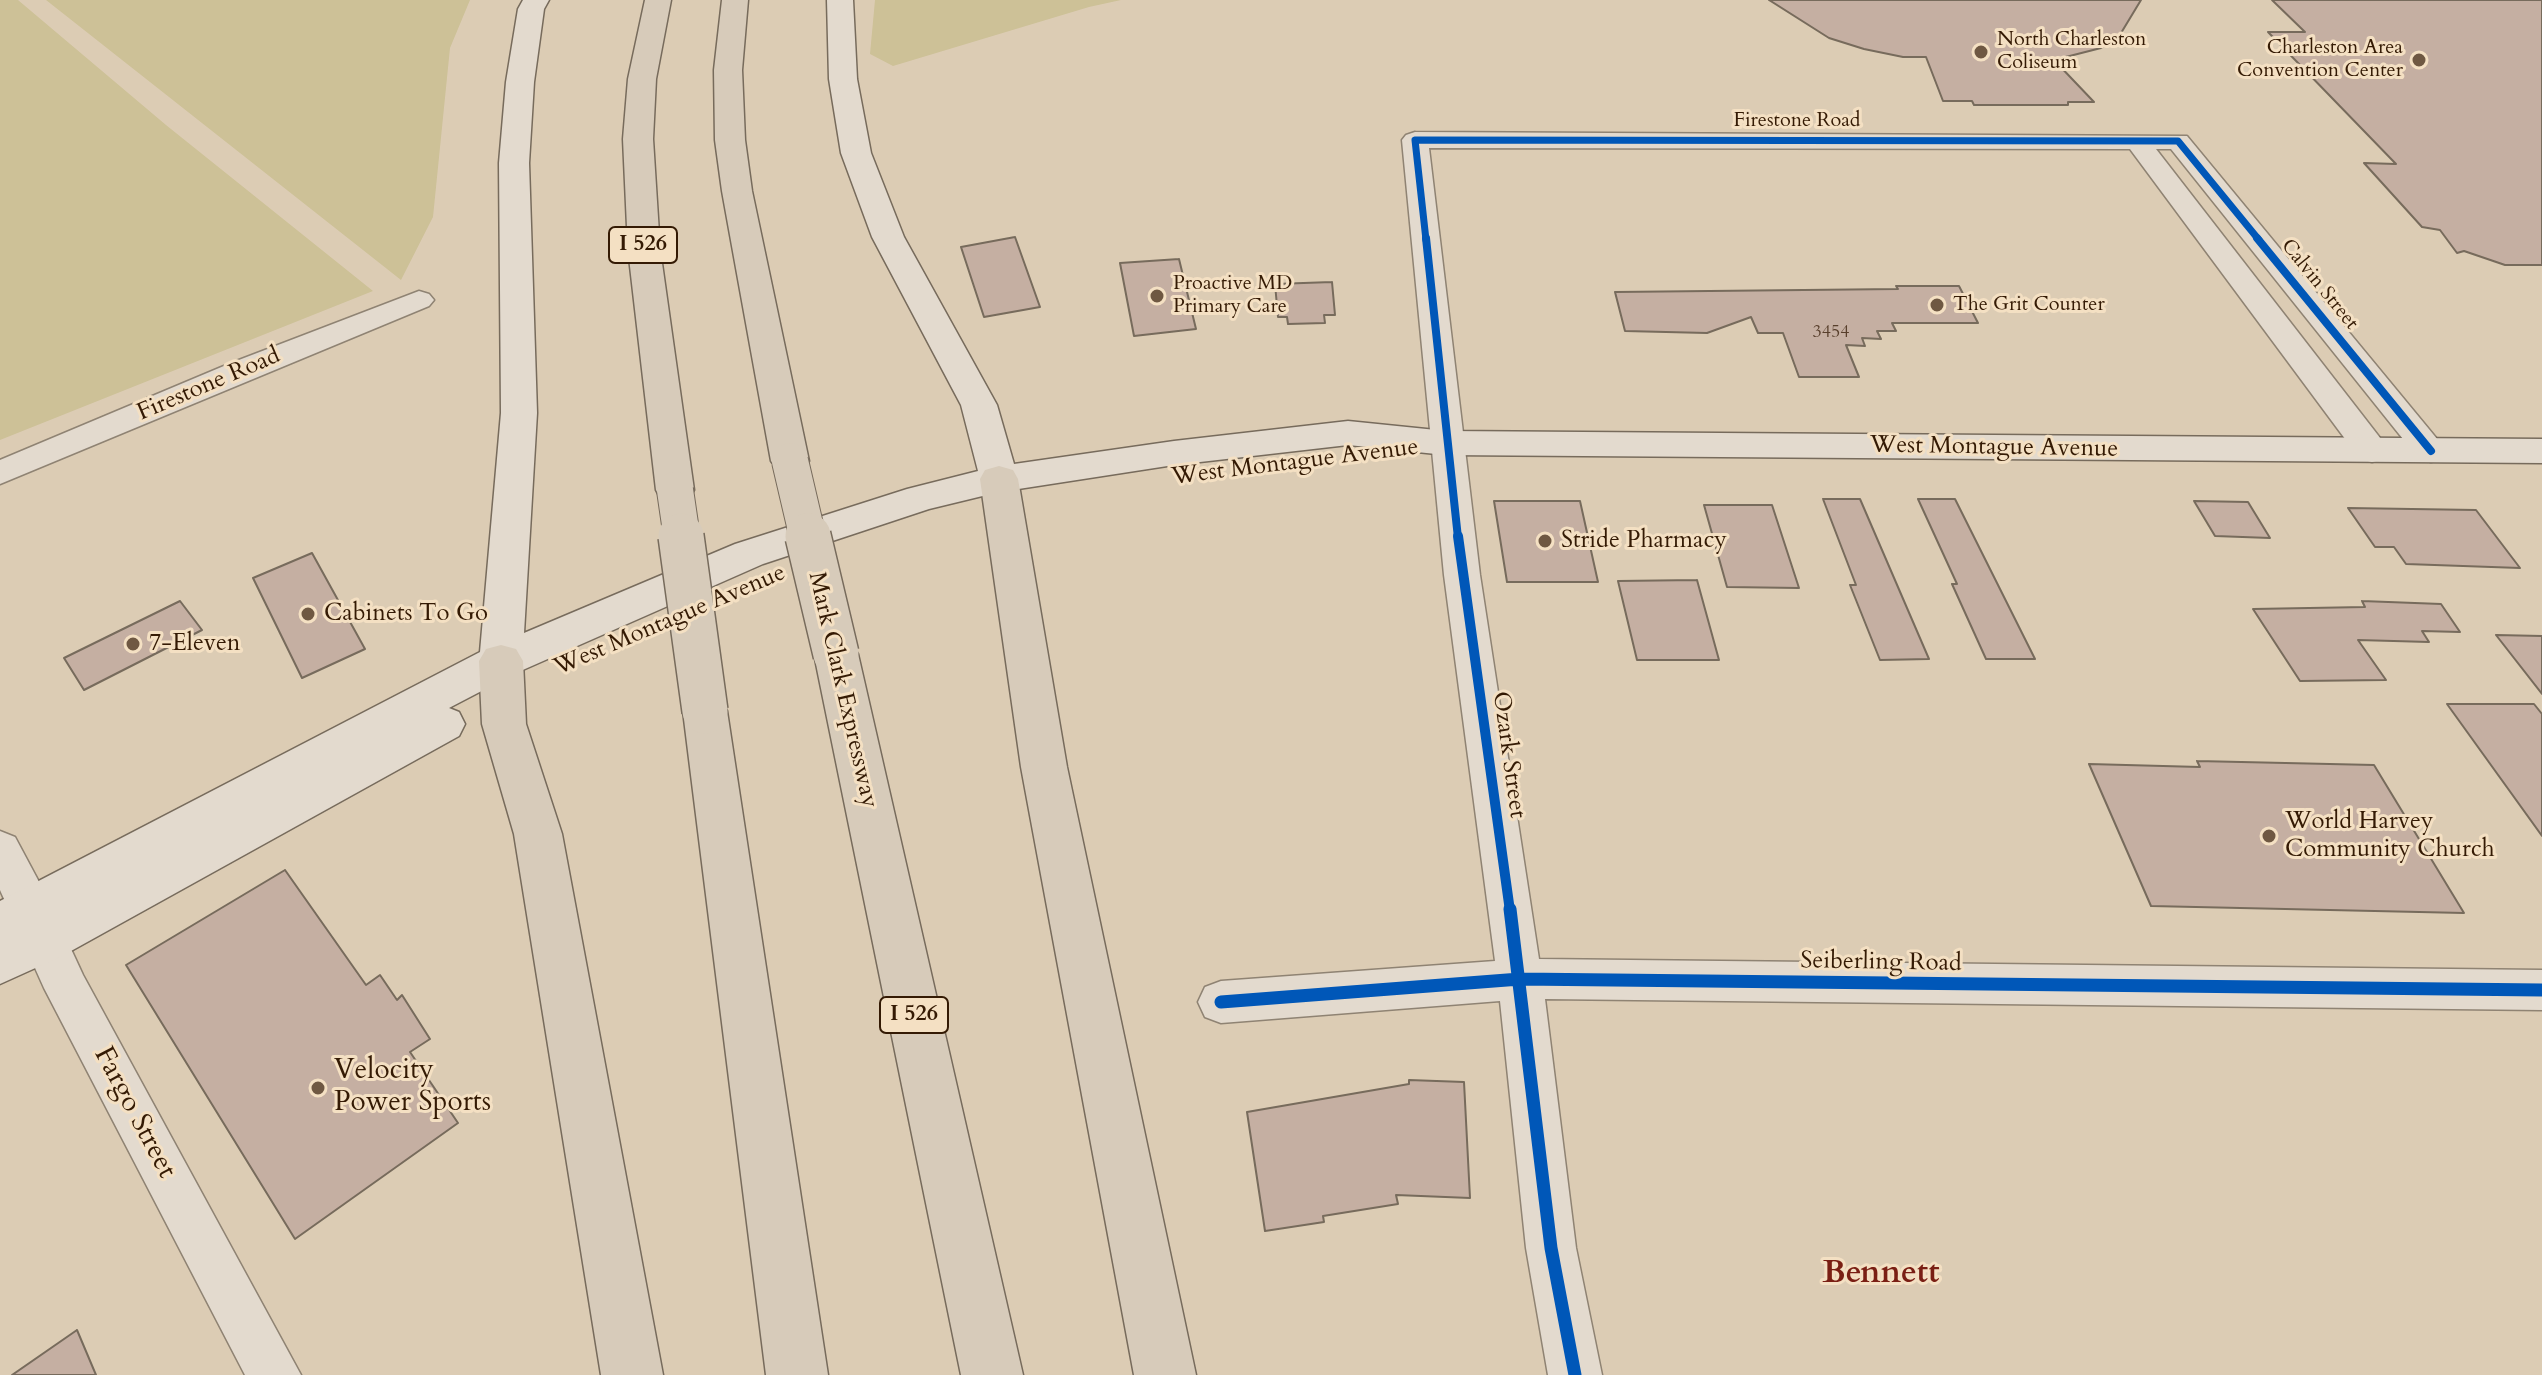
<!DOCTYPE html>
<style>
body{margin:0}
canvas{display:block;background:#dcccb4}
</style>
<canvas width="2542" height="1375"></canvas>
<script>
const context = document.querySelector('canvas').getContext('2d');
context.lineJoin = 'round';
function fill(path, color) { context.fillStyle = color; context.fill(path, 'evenodd'); }
const poly = rows => new Path2D(rows.map(r => 'M' + r).join(''));
function strokePath(path, color, width, dash) { context.strokeStyle = color; context.lineWidth = width; context.lineCap = dash ? 'butt' : 'round'; context.setLineDash(dash || []); context.stroke(path); }
function drawText(font, color, halo, rows, align = 'center') {
  context.font = font + ' Cardo,serif'; context.lineWidth = 6; context.setLineDash([]); context.textBaseline = 'middle'; context.strokeStyle = halo; context.fillStyle = color; for (const [text, x, y, turn = 0] of rows) {
    context.save(); context.translate(x, y); context.rotate((+turn || 0) * Math.PI / 180); context.textAlign = isNaN(turn) ? turn : align; if (halo) context.strokeText(text, 0, 0); context.fillText(text, 0, 0); context.restore();
  }
}
fill(poly([
 [0,0,18,0,166,125,373,291,0,440],
 [46,0,470,0,450,48,433,217,401,280],
 [875,0,1121,0,1089,7,893,66,870,54]
]), '#cdc197');
const building = poly([
 [1769,0,2141,0,2118,38,2101,48,2054,60,2094,102,2068,102,2068,105,1974,105,1972,101,1943,101,1926,57,1903,57,1864,49,1829,38,1769,0],
 [2272,0,2542,0,2542,265,2505,265,2464,251,2457,253,2440,230,2422,227,2364,163,2396,164,2268,32,2305,32,2272,0],
 [1015,237,1040,307,984,317,961,247,1015,237],
 [1179,259,1196,329,1134,336,1120,263,1179,259],
 [1332,282,1335,315,1324,315,1325,323,1288,324,1287,317,1278,317,1275,284,1332,282],
 [1896,286,1959,286,1978,323,1892,323,1896,331,1877,331,1881,339,1862,338,1865,346,1846,345,1859,377,1799,377,1783,333,1758,333,1751,317,1707,333,1625,331,1615,292,1898,289,1896,286],
 [1823,499,1860,499,1929,659,1880,660,1850,585,1856,585,1823,499],
 [1918,499,1955,499,2035,659,1986,659,1952,584,1957,584,1918,499],
 [1494,501,1580,501,1598,582,1507,582,1494,501],
 [2194,501,2248,502,2270,538,2215,536,2194,501],
 [1704,505,1772,505,1799,588,1727,587,1704,505],
 [2348,508,2476,510,2520,568,2406,564,2394,547,2375,547,2348,508],
 [312,553,365,649,302,678,253,578,312,553],
 [1697,580,1719,660,1637,660,1618,581,1697,580],
 [180,601,202,630,84,690,64,658,180,601],
 [2362,601,2441,604,2460,632,2422,631,2429,642,2358,640,2386,680,2300,681,2253,609,2365,607,2362,601],
 [2496,635,2542,636,2542,694,2496,635],
 [2447,704,2534,704,2542,714,2542,836,2447,704],
 [2197,761,2374,765,2464,913,2151,906,2089,764,2200,767,2197,761],
 [285,870,366,985,380,975,397,1000,402,995,430,1039,410,1052,458,1123,295,1239,126,965,285,870],
 [1409,1080,1464,1082,1470,1198,1396,1195,1398,1204,1323,1216,1324,1222,1265,1231,1247,1112,1409,1084,1409,1080],
 [77,1330,96,1375,12,1375,77,1330]
]);
fill(building, '#c5afa2');
strokePath(building, '#776b5c', 2);
const street = poly([
 [1415,132,2187,136,2447,451,2443,459,2431,462,2419,459,2171,149,2156,149,2384,443,2388,451,2384,459,2372,462,2360,459,2130,149,1429,148,1480,575,1539,959,2542,970,2542,1010,1545,999,1576,1248,1602,1375,1548,1375,1526,1248,1500,1001,1221,1023,1205,1017,1198,1002,1205,987,1221,981,1495,961,1444,575,1402,140,1406,135,1415,132],
 [419,291,429,294,434,300,429,306,0,484,0,460,231,363,419,291],
 [0,831,15,837,46,895,83,975,301,1375,245,1375,44,988,0,890,0,831]
]);
const secondary = poly([
 [523,0,549,0,544,9,534,82,529,163,537,413,524,633,735,544,907,489,978,471,961,405,872,237,841,153,829,79,827,0,853,0,857,79,871,153,904,237,997,405,1014,464,1174,441,1348,421,1446,431,2542,439,2542,463,1446,455,1348,445,1174,465,999,492,929,509,763,564,516,673,449,708,459,712,465,724,459,736,62,956,0,984,0,901,480,652,501,413,499,163,506,82,518,9,523,0]
]);
const highway = poly([
 [645,0,671,0,656,79,653,139,660,249,694,490,689,499,675,503,661,499,656,490,628,249,623,139,628,79,645,0],
 [722,0,748,0,742,70,745,140,752,191,809,461,803,470,790,474,777,470,771,461,722,191,715,140,714,70,722,0],
 [999,466,1013,470,1018,479,1067,767,1196,1375,1134,1375,1021,767,980,479,985,470,999,466],
 [836,638,851,643,858,654,1023,1375,961,1375,814,654,821,643,836,638],
 [501,645,516,649,523,661,526,724,562,834,663,1375,601,1375,514,834,482,724,479,661,486,649,501,645],
 [705,694,721,699,727,711,828,1375,766,1375,683,711,689,699,705,694]
]);
strokePath(street, '#8f8373', 3);
strokePath(secondary, '#776b5c', 3);
strokePath(highway, '#776b5c', 3);
fill(street, '#e3dace');
fill(secondary, '#e3dace');
fill(highway, '#d7cbba');
const highwayBridgeFar1 = poly([
 [790,461,808,538],
 [675,490,682,538]
]);
const highwayBridge = poly([
 [681,536,705,711],
 [808,536,836,654]
]);
strokePath(highwayBridgeFar1, '#776b5c', 38, []);
strokePath(highwayBridge, '#776b5c', 48, []);
strokePath(highwayBridgeFar1, '#d7cbba', 36);
strokePath(highwayBridge, '#d7cbba', 45);
strokePath(poly([
 [1426,240,1415,140,2178,141,2259,240]
]), '#0057b8', 7);
strokePath(poly([
 [1426,238,1458,538],
 [2257,238,2431,451]
]), '#0057b8', 8);
strokePath(poly([
 [1458,536,1510,911]
]), '#0057b8', 10);
strokePath(poly([
 [1510,909,1551,1248,1575,1375],
 [1221,1002,1520,979,2542,990]
]), '#0057b8', 13);
for (const [x, y, r, color] of [
 [1981,52,8,"#6f5842"],
 [2419,60,8,"#6f5842"],
 [1157,296,8,"#6f5842"],
 [1937,305,8,"#6f5842"],
 [1545,541,8,"#6f5842"],
 [308,614,8,"#6f5842"],
 [133,644,8,"#6f5842"],
 [2269,836,8,"#6f5842"],
 [318,1088,8,"#6f5842"]
]) { const dot = new Path2D(); dot.arc(x, y, r, 0, 2 * Math.PI); context.fillStyle = color; context.fill(dot); strokePath(dot, '#f4e0c3', 3); }
drawText('18px', '#583f2c', null, [
 ["3454",1831,333]
]);
drawText('20px', '#341a04', '#f4e0c3', [
 ["North Charleston",1997,40],
 ["Coliseum",1997,63],
 ["Charleston Area",2403,48,"right"],
 ["Convention Center",2403,71,"right"],
 ["Proactive MD",1173,284],
 ["Primary Care",1173,307],
 ["The Grit Counter",1953,305]
], 'left');
drawText('20px', '#341a04', '#f4e0c3', [
 ["Firestone Road",1797,121],
 ["Calvin Street",2319,285,51]
]);
for (const [x, y, w] of [
 [643,245,68],
 [914,1015,68]
]) { const box = new Path2D(); box.roundRect(x - w / 2, y - 18, w, 36, 6); context.fillStyle = '#f4e0c3'; context.fill(box); strokePath(box, '#341a04', 2); }
drawText('bold 22px', '#341a04', null, [
 ["I 526",643,245],
 ["I 526",914,1015]
]);
drawText('24px', '#341a04', '#f4e0c3', [
 ["Firestone Road",209,385,-23],
 ["West Montague Avenue",1994,448,1],
 ["West Montague Avenue",1295,463,-7],
 ["West Montague Avenue",670,621,-23],
 ["Mark Clark Expressway",842,690,77],
 ["Ozark Street",1508,755,82],
 ["Seiberling Road",1881,963,1]
]);
drawText('24px', '#341a04', '#f4e0c3', [
 ["Stride Pharmacy",1561,541],
 ["Cabinets To Go",324,614],
 ["7-Eleven",149,644],
 ["World Harvey",2285,822],
 ["Community Church",2285,850]
], 'left');
drawText('28px', '#341a04', '#f4e0c3', [
 ["Velocity",334,1072],
 ["Power Sports",334,1104]
], 'left');
drawText('28px', '#341a04', '#f4e0c3', [
 ["Fargo Street",134,1113,62]
]);
drawText('bold 32px', '#7a1f14', '#f4e0c3', [
 ["Bennett",1881,1275]
]);
</script>
